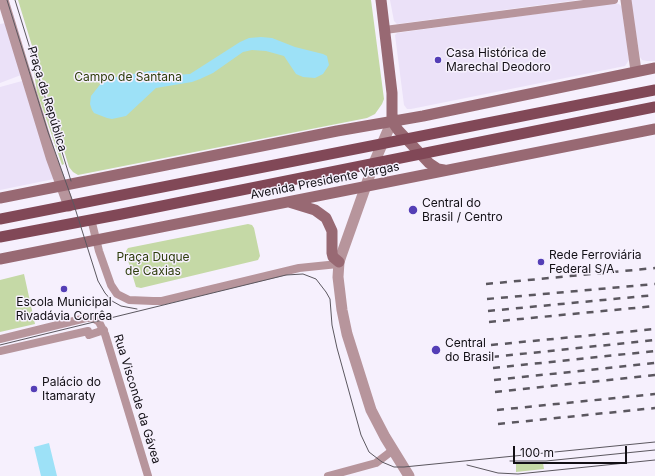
<!DOCTYPE html>
<meta charset="utf-8">
<style>
body{margin:0}
#map{position:relative;width:655px;height:476px;overflow:hidden;background:#f6f0fd;font-family:Inter,sans-serif}
canvas{display:block}
.scale{position:absolute;left:513px;top:446px;width:114px;height:18px;box-sizing:border-box;border:2px solid #120f15;border-top:0;padding-left:5px;font-size:12px;line-height:14px;white-space:nowrap;color:#120f15;-webkit-text-stroke:3px #f6f0fd;paint-order:stroke}
</style>
<div id="map">
<canvas width="655" height="476"></canvas>
<div class="scale">100 m</div>
</div>
<script>
const context = document.querySelector('canvas').getContext('2d');
context.lineJoin = 'round';
function fill(path, color) { context.fillStyle = color; context.fill(path, 'evenodd'); }
const poly = rows => new Path2D(rows.map(r => 'M' + r).join(''));
function strokePath(path, color, width, dash) { context.strokeStyle = color; context.lineWidth = width; context.lineCap = dash ? 'butt' : 'round'; context.setLineDash(dash || []); context.stroke(path); }
function drawText(font, color, halo, rows, align = 'center') {
  context.font = font + ' Inter,sans-serif'; context.lineWidth = 3; context.setLineDash([]); context.textBaseline = 'middle'; context.strokeStyle = halo; context.fillStyle = color; for (const [text, x, y, turn = 0] of rows) {
    context.save(); context.translate(x, y); context.rotate((+turn || 0) * Math.PI / 180); context.textAlign = isNaN(turn) ? turn : align; if (halo) context.strokeText(text, 0, 0); context.fillText(text, 0, 0); context.restore();
  }
}
fill(poly([
 [390,0,578,0,397,24,394,21],
 [630,0,655,0,655,61,647,61,642,60,640,57],
 [616,3,619,4,622,7,629,60,625,66,411,109,407,109,404,105,395,35,397,33],
 [6,23,21,75,0,83,0,24],
 [22,81,54,179,0,190,0,87]
]), '#ebe1f8');
fill(poly([
 [18,0,371,0,384,99,382,104,375,114,367,118,78,175,73,172,69,167],
 [32,59,64,164,62,165,37,92],
 [248,224,252,225,254,228,260,256,258,260,141,288,136,287,126,254,126,251,128,248],
 [24,274,35,324,0,332,0,280],
 [516,463,543,463,544,469,516,472]
]), '#c5d9a6');
fill(poly([
 [261,37,272,38,295,47,323,54,327,56,329,65,323,74,315,78,303,77,296,74,284,56,266,51,252,50,243,52,213,73,200,79,192,82,156,88,126,116,112,119,107,118,94,113,92,110,90,104,91,96,102,82,110,78,150,71,161,71,176,75,190,74,240,42,249,38],
 [49,443,57,476,41,476,34,447]
]), '#9de1f7');
strokePath(poly([
 [385,30,614,0],
 [91,219,99,251,111,285,117,294,129,300,153,301,162,301,299,268,338,264],
 [0,339,86,318,93,318,99,322,105,334,148,476],
 [0,351,88,331,89,335,104,330],
 [328,476,376,463,393,450]
]), '#b7959c', 8);
strokePath(poly([
 [3,0,51,157,69,206],
 [626,0,636,71],
 [392,121,374,163,341,256,339,262,338,277,342,310,347,334,371,410,385,437,409,476]
]), '#b7959c', 11);
strokePath(poly([
 [381,0,392,93,392,121],
 [392,121,398,130,429,163,438,169,444,170],
 [0,198,337,131,423,116,655,68],
 [289,202,315,210,326,218,332,231,332,253,333,257,339,262],
 [0,259,655,129]
]), '#986973', 11);
strokePath(poly([
 [0,219,655,90],
 [0,237,122,214,655,107]
]), '#814857', 11);
strokePath(poly([
 [7,0,48,132,74,205,98,281,105,293,112,301,121,306,137,309],
 [15,0,71,181],
 [0,345,286,275,303,274,316,279,326,292,330,299,332,325,337,348,361,435,369,452,382,462,394,467,404,467,655,442],
 [510,461,546,461,655,450],
 [467,465,498,473,518,474,655,460]
]), '#5b575f', 1);
strokePath(poly([
 [486,284,655,268],
 [487,299,655,284],
 [488,311,655,295],
 [489,322,655,306],
 [491,345,655,329],
 [492,357,655,340],
 [493,368,655,351],
 [494,380,655,363],
 [495,392,655,375],
 [497,410,655,394],
 [498,424,655,408]
]), '#5b575f', 2.5, [7, 7]);
for (const [x, y, r, color] of [
 [438,60,4,"#543eb6"],
 [413,210,5,"#543eb6"],
 [541,262,4,"#543eb6"],
 [64,289,4,"#543eb6"],
 [436,350,5,"#543eb6"],
 [34,389,4,"#543eb6"]
]) { const dot = new Path2D(); dot.arc(x, y, r, 0, 2 * Math.PI); context.fillStyle = color; context.fill(dot); strokePath(dot, '#f6f0fd', 1.5); }
drawText('12px', '#120f15', '#f6f0fd', [
 ["Casa Histórica de",446,53],
 ["Marechal Deodoro",446,67],
 ["Central do",422,203],
 ["Brasil / Centro",422,217],
 ["Rede Ferroviária",549,255],
 ["Federal S/A",549,269],
 ["Escola Municipal",64,302,"center"],
 ["Rivadávia Corrêa",64,316,"center"],
 ["Central",445,343],
 ["do Brasil",445,357],
 ["Palácio do",42,382],
 ["Itamaraty",42,396]
], 'left');
drawText('12px', '#2e3d0c', '#f6f0fd', [
 ["Campo de Santana",128,77],
 ["Praça Duque",153,257],
 ["de Caxias",153,271]
]);
drawText('12px', '#120f15', '#f6f0fd', [
 ["Praça da República",47,99,73],
 ["Avenida Presidente Vargas",325,181,-11],
 ["Rua Visconde da Gávea",137,399,73]
]);
</script>
